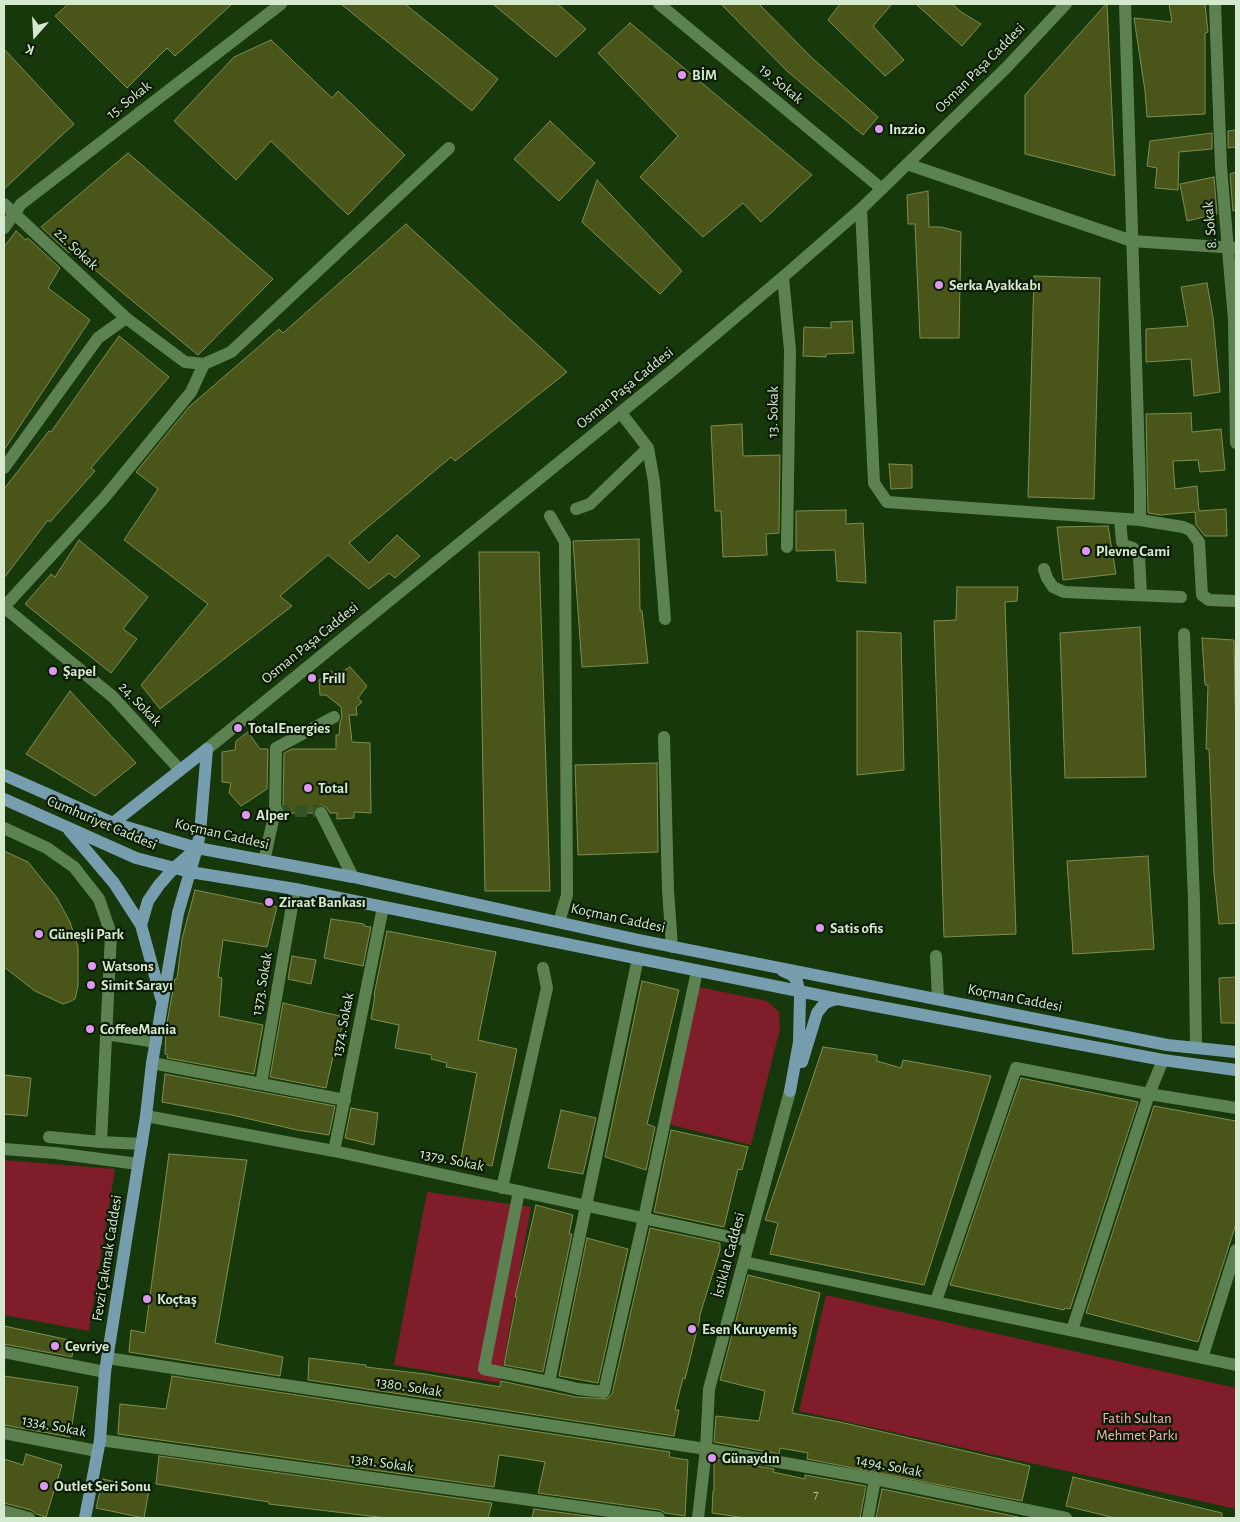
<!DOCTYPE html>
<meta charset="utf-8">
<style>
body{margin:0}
#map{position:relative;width:1240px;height:1522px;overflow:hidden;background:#16380a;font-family:"Alegreya Sans",sans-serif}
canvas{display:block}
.frame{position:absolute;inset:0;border:5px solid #d5e9cf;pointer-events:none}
.north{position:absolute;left:10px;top:10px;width:50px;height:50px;-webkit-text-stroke:4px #0d1c08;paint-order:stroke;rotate:199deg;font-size:14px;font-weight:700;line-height:20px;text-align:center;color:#d5e9cf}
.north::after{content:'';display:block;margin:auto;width:18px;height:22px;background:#d5e9cf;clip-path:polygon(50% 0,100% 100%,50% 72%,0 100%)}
</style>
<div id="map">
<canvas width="1240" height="1522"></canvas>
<div class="frame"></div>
<div class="north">K</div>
</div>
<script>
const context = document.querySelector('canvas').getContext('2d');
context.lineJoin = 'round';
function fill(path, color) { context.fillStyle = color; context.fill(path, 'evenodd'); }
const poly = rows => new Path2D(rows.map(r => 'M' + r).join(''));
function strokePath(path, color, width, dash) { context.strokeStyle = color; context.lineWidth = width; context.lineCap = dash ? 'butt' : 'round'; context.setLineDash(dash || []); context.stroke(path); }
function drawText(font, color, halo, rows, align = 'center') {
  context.font = font + ' "Alegreya Sans",sans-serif'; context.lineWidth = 4.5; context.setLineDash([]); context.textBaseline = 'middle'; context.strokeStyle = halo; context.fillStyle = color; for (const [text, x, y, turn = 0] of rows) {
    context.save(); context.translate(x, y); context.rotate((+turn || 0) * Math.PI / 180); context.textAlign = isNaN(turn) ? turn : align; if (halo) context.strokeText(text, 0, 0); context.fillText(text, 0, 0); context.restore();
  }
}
fill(poly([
 [699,987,767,1001,779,1012,780,1028,751,1145,668,1124],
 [4,1160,115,1169,89,1331,4,1315],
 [427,1192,531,1207,500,1383,394,1365],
 [826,1295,1236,1388,1236,1509,799,1411]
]), '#801d2a');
const building = poly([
 [68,4,232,4,175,56,167,48,127,88,55,16,68,4],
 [341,4,405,4,498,79,472,111,341,4],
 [493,4,558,4,586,29,556,57,493,4],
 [721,4,759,4,811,57,878,117,863,135,787,71,721,4],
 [840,4,892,4,873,26,904,60,885,76,828,20,840,4],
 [916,4,952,4,961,12,981,24,962,46,916,4],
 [1106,4,1107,4,1115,176,1025,154,1025,95,1106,4],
 [1169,4,1205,4,1208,32,1205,33,1205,114,1147,117,1145,91,1134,18,1172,22,1169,4],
 [630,23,812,175,761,222,743,203,703,237,640,177,678,136,598,53,630,23],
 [271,40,332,98,338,91,405,155,348,215,271,141,236,180,174,121,234,57,271,40],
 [4,49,74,124,4,189,4,49],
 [550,121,595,163,559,201,514,159,550,121],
 [1236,130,1236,147,1228,148,1228,131,1236,130],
 [1212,133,1212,149,1179,152,1178,190,1155,188,1157,168,1147,166,1150,141,1212,133],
 [128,153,273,279,198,355,71,250,69,253,41,227,128,153],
 [1236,172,1236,210,1233,211,1230,174,1236,172],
 [1214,177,1217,214,1187,221,1180,184,1214,177],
 [597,180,682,271,660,294,582,222,597,180],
 [928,191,929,227,941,227,961,232,959,338,920,338,915,224,908,224,907,195,928,191],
 [406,224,567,372,455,461,451,457,349,543,369,563,397,535,420,556,395,578,389,573,369,589,328,555,280,596,292,606,160,709,141,685,208,604,124,540,158,489,136,472,189,407,279,329,283,333,406,224],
 [16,231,26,240,28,238,60,268,48,288,90,320,4,450,4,247,16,231],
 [1034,276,1100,278,1094,499,1028,497,1034,276],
 [1207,283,1213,317,1220,392,1194,396,1191,359,1146,362,1146,329,1188,326,1181,287,1207,283],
 [852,321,854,353,826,354,826,357,803,356,804,327,831,328,831,322,852,321],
 [119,336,169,377,91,468,95,471,50,522,48,520,4,578,4,489,49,431,51,432,119,336],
 [1191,413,1192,432,1221,429,1225,470,1200,472,1198,460,1173,461,1175,489,1197,486,1199,511,1226,509,1227,536,1205,536,1196,525,1195,512,1161,515,1148,513,1146,414,1191,413],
 [742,424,743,456,780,455,779,533,766,534,767,555,723,557,721,511,715,511,711,426,742,424],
 [889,464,912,465,912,488,891,489,889,464],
 [846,510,846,524,863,523,866,583,837,581,835,550,796,551,796,511,846,510],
 [1108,526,1116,574,1063,580,1057,527,1108,526],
 [639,539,640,610,642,611,648,663,582,667,573,541,639,539],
 [79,540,148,597,123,629,137,639,111,673,25,604,51,574,55,577,79,540],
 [479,552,539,552,550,891,485,891,479,552],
 [957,587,1018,587,1017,601,1005,602,1016,934,944,937,934,621,956,620,957,587],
 [1140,627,1146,777,1065,778,1060,633,1140,627],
 [857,631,901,633,904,770,857,775,857,631],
 [1202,638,1234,640,1236,745,1236,923,1219,924,1214,874,1209,749,1206,749,1208,685,1205,685,1202,638],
 [350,667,367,686,358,698,362,702,356,707,357,715,349,715,352,742,370,743,371,813,354,812,354,818,337,819,337,813,330,813,326,807,321,805,315,808,313,813,285,813,283,806,284,753,292,749,336,749,336,735,339,735,340,722,342,718,341,707,326,695,320,695,319,680,331,671,336,675,350,667],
 [70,691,136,763,95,796,26,754,70,691],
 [248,732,260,749,268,749,267,789,241,806,229,793,231,783,222,782,222,752,235,750,236,741,248,732],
 [657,763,658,852,578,855,575,765,657,763],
 [4,851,28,862,57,898,70,922,78,947,78,986,75,999,69,1002,63,1004,35,991,4,967,4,851],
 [1148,856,1154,949,1073,954,1067,861,1148,856],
 [195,890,277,907,267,947,223,940,218,977,222,978,219,1016,263,1025,254,1074,167,1058,168,1055,165,1054,166,1028,175,979,177,979,182,939,195,890],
 [331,919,364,924,364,926,371,927,363,966,324,958,331,919],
 [387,931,496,952,478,1040,517,1049,492,1166,461,1158,477,1073,446,1067,447,1063,431,1059,432,1055,395,1048,399,1025,371,1019,375,995,374,995,387,931],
 [292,956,316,960,311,984,288,979,292,956],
 [1236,977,1236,1023,1221,1023,1219,978,1236,977],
 [642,981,679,990,647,1124,655,1127,646,1170,605,1157,642,981],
 [283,1003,344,1017,339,1039,337,1039,326,1088,270,1077,283,1003],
 [823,1047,877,1055,877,1061,901,1068,903,1060,991,1076,924,1285,770,1254,778,1223,765,1220,823,1047],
 [165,1074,335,1106,329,1135,297,1130,232,1115,162,1102,165,1074],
 [4,1075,31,1078,27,1116,4,1114,4,1075],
 [1021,1078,1138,1102,1070,1309,1065,1308,1064,1310,950,1285,1021,1078],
 [1154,1106,1236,1121,1236,1224,1198,1342,1086,1313,1154,1106],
 [351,1108,378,1113,374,1145,345,1138,351,1108],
 [561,1110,596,1118,583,1174,548,1168,561,1110],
 [671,1130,748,1147,742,1170,738,1169,724,1227,654,1212,671,1130],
 [169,1154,247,1160,215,1343,283,1357,280,1376,129,1352,131,1330,145,1333,169,1154],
 [536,1205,573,1215,569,1234,572,1234,543,1372,504,1365,517,1297,515,1297,536,1205],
 [650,1228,720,1243,720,1250,699,1318,700,1318,685,1379,683,1378,675,1410,679,1410,674,1436,308,1380,309,1358,366,1365,366,1367,425,1374,500,1387,501,1381,576,1397,607,1399,612,1394,650,1228],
 [587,1238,628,1249,598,1383,559,1376,587,1238],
 [748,1275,820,1293,792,1413,840,1422,1030,1466,1022,1501,807,1459,808,1453,780,1448,779,1454,714,1442,716,1416,759,1421,765,1391,720,1380,748,1275],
 [4,1326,74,1341,72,1357,4,1344,4,1326],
 [4,1376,78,1387,70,1437,4,1425,4,1376],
 [172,1376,670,1452,669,1457,688,1460,685,1516,665,1513,660,1510,538,1493,545,1462,521,1458,499,1455,494,1487,118,1434,120,1404,166,1409,172,1376],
 [26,1454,62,1465,46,1517,36,1514,31,1510,4,1503,4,1459,23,1465,26,1454],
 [159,1456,492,1503,488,1518,387,1518,269,1504,269,1502,156,1484,159,1456],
 [714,1459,774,1469,773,1472,805,1479,805,1475,866,1486,860,1518,746,1518,712,1513,713,1491,714,1490,714,1459],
 [1073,1477,1222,1513,1222,1518,1115,1518,1066,1506,1073,1477],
 [103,1479,149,1490,144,1518,96,1508,103,1479],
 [882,1489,1018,1517,1018,1518,876,1518,882,1489],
 [534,1509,602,1518,532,1518,534,1509]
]);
fill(building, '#4a551a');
strokePath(building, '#808d52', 1);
strokePath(poly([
 [277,811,320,811,321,813]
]), '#335328', 12, [12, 6]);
strokePath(poly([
 [659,4,882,189],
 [1215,4,1221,167,1234,320,1236,443],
 [907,164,1132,241,1236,248],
 [4,204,126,318],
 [861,209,874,483,887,502,1140,520,1140,490,1125,4],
 [4,228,21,204,281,4],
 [783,277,790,350,787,547],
 [648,448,654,482,665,619],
 [4,468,98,338,126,318,185,362,204,364,231,352,449,148],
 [576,509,590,504,648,448,621,413],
 [550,516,565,542,567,895,559,922],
 [1120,519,1122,542,1126,546,1133,548,1139,555,1141,595],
 [1140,520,1183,527,1190,530,1199,542,1202,595,1209,600,1236,601],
 [1044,569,1047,578,1053,587,1064,592,1181,597],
 [4,607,105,497,191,392,204,364],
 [4,607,113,697,180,770],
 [1184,634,1194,901,1196,1048],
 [664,737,668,890,672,947],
 [207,749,674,369,783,277,861,209,1006,68,1066,4],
 [275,811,276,748,334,717],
 [321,813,353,877],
 [4,828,47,848,74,867,99,899,111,934,101,1142],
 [264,861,275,811,277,811],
 [936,956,938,999],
 [638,958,549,1382,578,1389,604,1392,644,1218,697,971],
 [106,1034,156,1042],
 [152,1063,345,1100],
 [261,1084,295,889],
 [146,1116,334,1151,749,1241],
 [49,1137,101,1142,142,1144],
 [4,1149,55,1153,138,1164],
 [334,1151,383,907],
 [502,1188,547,988,543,968],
 [519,1191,484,1369,549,1382],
 [744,1262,1236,1365],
 [936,1301,1016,1068,1149,1094,1236,1108],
 [1072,1330,1149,1094,1163,1060],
 [4,1352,105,1372],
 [107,1358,706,1449,875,1479,1066,1518],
 [1202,1358,1236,1250],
 [4,1433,97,1451],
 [100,1440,659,1518],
 [4,1511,29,1518],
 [698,1518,706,1449,709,1389,790,1091],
 [868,1518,875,1479]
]), '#5d8252', 12);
strokePath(poly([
 [4,775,113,823,197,848,353,877,639,940,1167,1045,1236,1052],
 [4,799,136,858,190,872,295,889,838,999,1163,1060,1236,1070],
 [113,823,207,749],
 [69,830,114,883,141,925,161,998],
 [141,925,148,901,159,885,174,868,197,848],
 [783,971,792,975,797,981,800,996,799,1042,790,1091],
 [802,1062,817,1013,824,1004,830,1001,838,999],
 [85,1518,100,1440,105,1372,146,1116,152,1063,178,913,197,848,200,833,207,749]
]), '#779eaf', 12);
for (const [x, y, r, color] of [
 [682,75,5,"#de98f2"],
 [879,129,5,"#de98f2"],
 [939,285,5,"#de98f2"],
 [1086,551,5,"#de98f2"],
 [53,671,5,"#de98f2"],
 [312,678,5,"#de98f2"],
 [238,728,5,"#de98f2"],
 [308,788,5,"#de98f2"],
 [246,815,5,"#de98f2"],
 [269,902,5,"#de98f2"],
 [820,928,5,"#de98f2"],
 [39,934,5,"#de98f2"],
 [92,966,5,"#de98f2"],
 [91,985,5,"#de98f2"],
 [90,1029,5,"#de98f2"],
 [147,1299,5,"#de98f2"],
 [692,1329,5,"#de98f2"],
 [55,1346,5,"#de98f2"],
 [712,1458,5,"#de98f2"],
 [44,1486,5,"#de98f2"]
]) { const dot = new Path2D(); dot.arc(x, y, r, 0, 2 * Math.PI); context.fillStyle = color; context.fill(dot); strokePath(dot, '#0d1c08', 2); }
drawText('12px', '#b2c4a2', null, [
 ["7",816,1494]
]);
drawText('15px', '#d5e9cf', '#0d1c08', [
 ["Osman Paşa Caddesi",980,68,-45],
 ["19. Sokak",781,84,40],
 ["15. Sokak",129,100,-38],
 ["8. Sokak",1210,225,-95],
 ["22. Sokak",76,249,43],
 ["Osman Paşa Caddesi",625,388,-39],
 ["13. Sokak",773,412,-89],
 ["Osman Paşa Caddesi",310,643,-39],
 ["24. Sokak",140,704,46],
 ["Cumhuriyet Caddesi",102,823,23],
 ["Koçman Caddesi",222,834,13],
 ["Koçman Caddesi",618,918,12],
 ["1373. Sokak",262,984,-80],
 ["Koçman Caddesi",1015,998,11],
 ["1374. Sokak",343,1025,-79],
 ["1379. Sokak",452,1160,12],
 ["İstiklal Caddesi",729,1255,-75],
 ["Fevzi Çakmak Caddesi",107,1258,-81],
 ["1380. Sokak",409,1387,9],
 ["1334. Sokak",54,1426,11],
 ["1381. Sokak",382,1463,8],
 ["1494. Sokak",889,1466,11]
]);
drawText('bold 15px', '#d5e9cf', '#0d1c08', [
 ["BİM",692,75],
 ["Inzzio",889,129],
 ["Serka Ayakkabı",949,285],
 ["Plevne Cami",1096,551],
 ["Şapel",63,671],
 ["Frill",322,678],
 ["TotalEnergies",248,728],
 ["Total",318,788],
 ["Alper",256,815],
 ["Ziraat Bankası",279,902],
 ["Satis ofis",830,928],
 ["Güneşli Park",49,934],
 ["Watsons",102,966],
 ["Simit Sarayı",101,985],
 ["CoffeeMania",100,1029],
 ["Koçtaş",157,1299],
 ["Esen Kuruyemiş",702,1329],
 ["Cevriye",65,1346],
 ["Günaydın",722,1458],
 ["Outlet Seri Sonu",54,1486]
], 'left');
drawText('15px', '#f5b3b3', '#0d1c08', [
 ["Fatih Sultan",1137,1418],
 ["Mehmet Parkı",1137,1435]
]);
</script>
